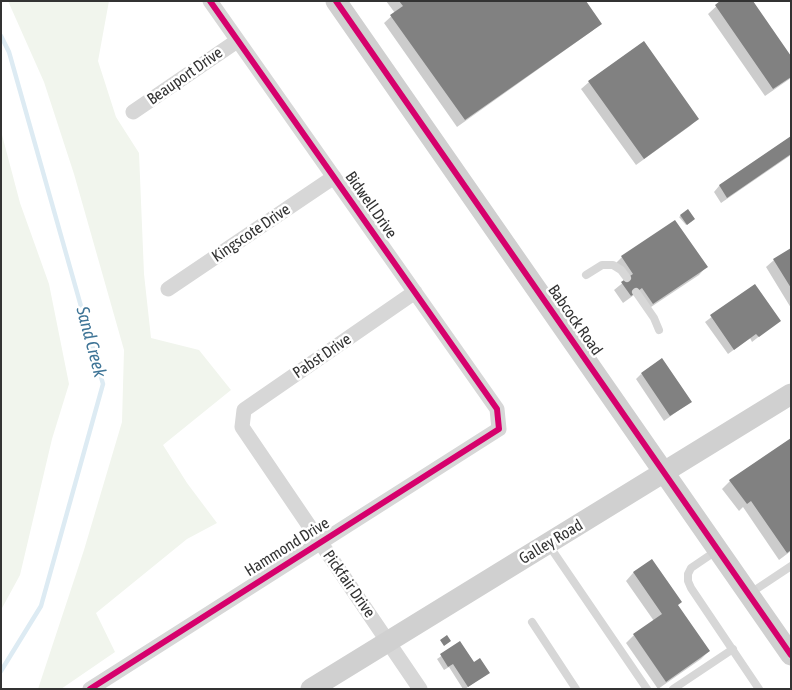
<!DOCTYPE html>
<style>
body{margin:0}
#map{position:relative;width:792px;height:690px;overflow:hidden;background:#fff;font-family:"Asap Condensed",sans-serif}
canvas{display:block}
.frame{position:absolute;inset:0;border:2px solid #333;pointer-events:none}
</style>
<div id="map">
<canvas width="792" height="690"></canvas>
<div class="frame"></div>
</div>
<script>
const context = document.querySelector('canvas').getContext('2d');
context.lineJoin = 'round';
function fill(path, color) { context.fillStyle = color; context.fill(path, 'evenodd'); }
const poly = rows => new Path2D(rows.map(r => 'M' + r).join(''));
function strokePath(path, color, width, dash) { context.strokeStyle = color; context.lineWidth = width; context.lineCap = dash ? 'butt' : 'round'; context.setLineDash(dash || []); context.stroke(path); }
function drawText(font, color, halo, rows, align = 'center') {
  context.font = font + ' "Asap Condensed",sans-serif'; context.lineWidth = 5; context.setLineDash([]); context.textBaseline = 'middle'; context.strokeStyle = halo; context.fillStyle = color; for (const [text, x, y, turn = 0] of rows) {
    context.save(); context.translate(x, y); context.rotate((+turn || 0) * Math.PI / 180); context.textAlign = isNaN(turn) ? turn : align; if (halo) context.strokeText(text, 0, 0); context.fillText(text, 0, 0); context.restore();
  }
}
fill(poly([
 [8,1,109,1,98,61,116,117,139,153,144,274,151,338,199,350,231,390,163,445,187,483,217,523,187,539,96,613,115,652,61,689,38,689,84,550,122,422,124,350,74,174,44,82],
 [1,131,20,203,49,284,69,384,52,439,20,575,1,610]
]), '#f1f5ed');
fill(poly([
 [386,1,584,1,600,23,592,31,457,127,384,23,395,13],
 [722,1,791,58,791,78,765,96,708,14],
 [589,82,698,118,690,126,636,165,581,89],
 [791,137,791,155,721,203,714,192,719,186],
 [687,211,692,221,686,225,679,217],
 [791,249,791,308,766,267,774,260],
 [622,257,706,267,699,275,645,311,634,295,623,303,614,290,625,281,614,265],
 [754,285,779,321,752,342,750,338,728,354,705,322],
 [641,374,690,402,664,421,636,379],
 [791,439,791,551,779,560,743,507,739,511,722,489,730,481],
 [652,560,677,605,709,651,701,659,658,689,626,643,634,635,654,621,626,581,633,573],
 [460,643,484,676,465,689,463,689,449,667,444,670,437,659]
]), '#0003');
strokePath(poly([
 [1,36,9,52,103,384,41,606,1,671]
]), '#ddebf3', 4.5);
fill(poly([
 [399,1,586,1,602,24,465,120,390,15,403,6],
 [720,1,753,1,791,56,791,77,773,89,715,5],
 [644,41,699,119,644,159,588,81],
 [791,136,791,154,727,198,719,185],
 [688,209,695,219,687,225,680,215],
 [675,220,708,267,653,304,642,288,631,296,621,282,633,274,621,256],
 [791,248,791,288,773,259],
 [755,284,781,321,759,337,756,334,734,350,710,315],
 [662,358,692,402,670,416,641,373],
 [791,438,791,550,787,553,751,501,747,504,729,480],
 [652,559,682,602,678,605,710,651,666,682,633,634,662,614,633,572],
 [447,635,451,641,444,646,440,640],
 [460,641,474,662,480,658,490,673,468,687,453,664,448,667,440,654]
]), '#818181');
strokePath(poly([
 [586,275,602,265,613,265,621,270,627,278],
 [636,292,654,318,659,330],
 [548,544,647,689],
 [716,551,691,568,688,574,688,581,691,588,759,689],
 [749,594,791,566],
 [532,622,576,689],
 [673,689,733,649]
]), '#d7d7d7', 8);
strokePath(poly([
 [133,112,237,41],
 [168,289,334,177],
 [415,292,244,410,242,427,420,689],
 [90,689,499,429,497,409,210,1]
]), '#d7d7d7', 15);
strokePath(poly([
 [336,1,791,655],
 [311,689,791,394]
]), '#d0d0d0', 21);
strokePath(poly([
 [336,1,791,655],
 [90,689,499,429,497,409,210,1]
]), '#d6006c', 6);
drawText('16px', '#333', '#fff', [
 ["Beauport Drive",185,76,-35],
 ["Bidwell Drive",371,205,55],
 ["Kingscote Drive",251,233,-34],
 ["Babcock Road",575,320,55],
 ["Pabst Drive",322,356,-34],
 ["Galley Road",551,542,-31],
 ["Hammond Drive",287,547,-32],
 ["Pickfair Drive",349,584,55]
]);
drawText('italic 18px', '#3f7597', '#fff', [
 ["Sand Creek",91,342,75]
]);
</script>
